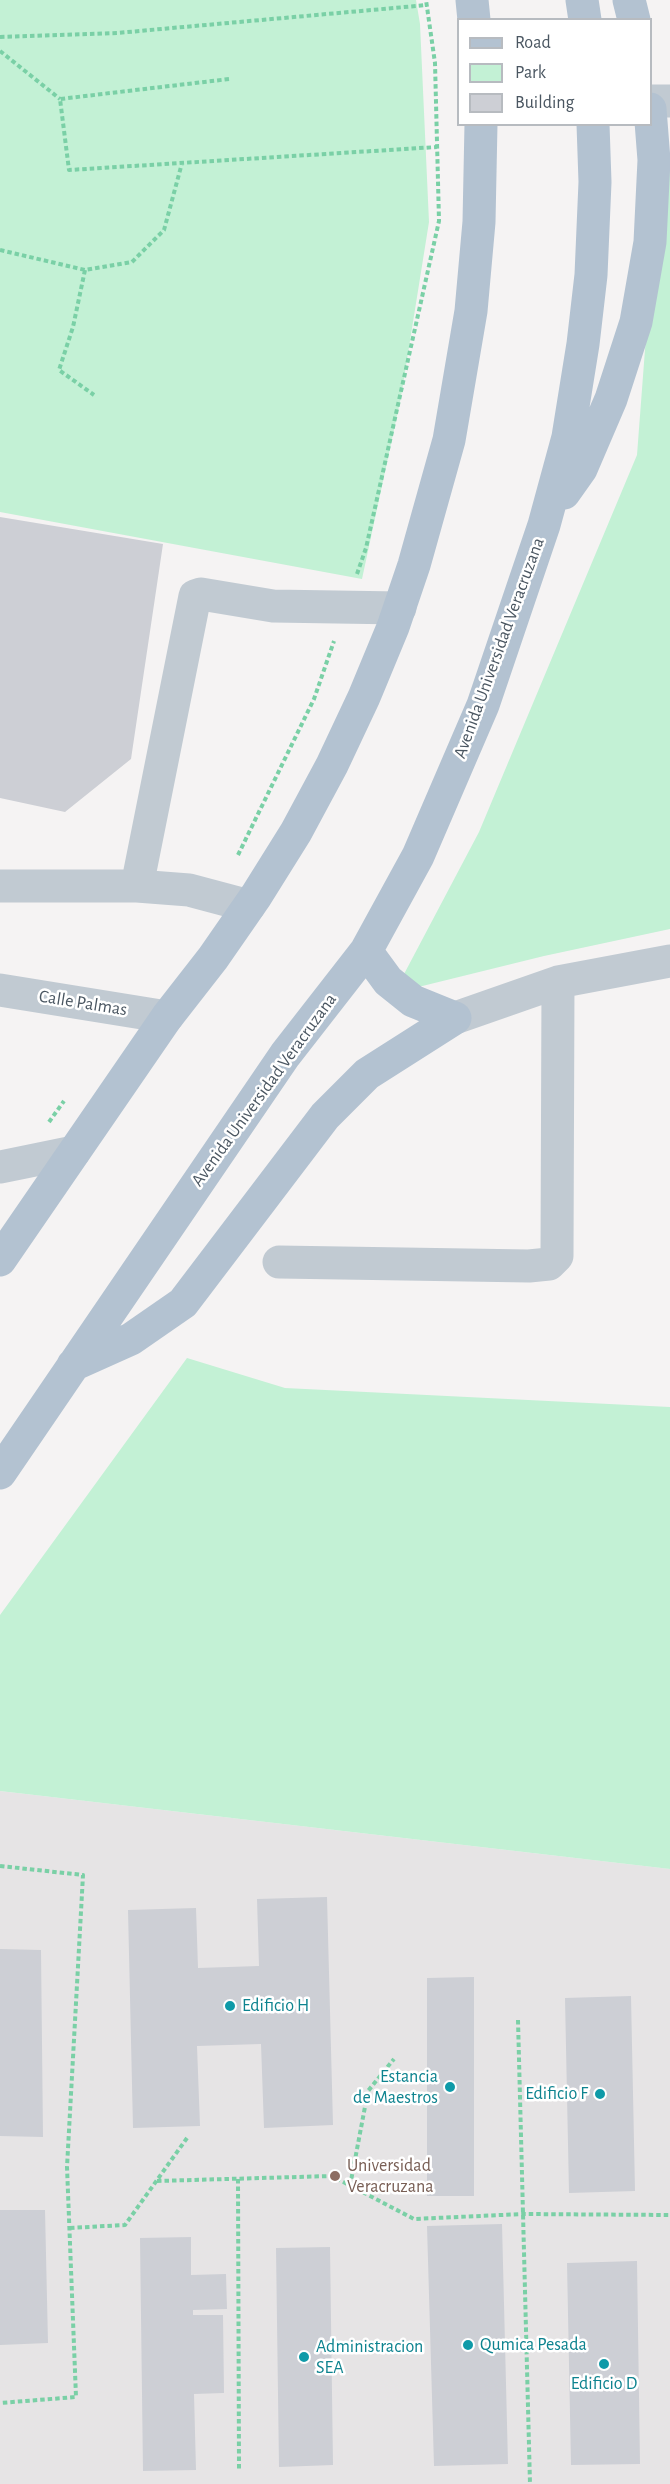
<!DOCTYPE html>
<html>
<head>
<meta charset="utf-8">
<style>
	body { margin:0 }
	#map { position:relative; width:670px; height:2484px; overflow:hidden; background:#f5f3f3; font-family:"Alegreya Sans",sans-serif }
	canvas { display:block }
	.legend { position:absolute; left:457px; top:18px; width:195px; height:108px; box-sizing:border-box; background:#fff; border:2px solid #b7bbc0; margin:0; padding:8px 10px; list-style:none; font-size:18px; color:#4a5661 }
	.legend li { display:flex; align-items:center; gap:12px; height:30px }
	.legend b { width:30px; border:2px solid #b7bbc0 }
</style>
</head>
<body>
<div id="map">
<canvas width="670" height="2484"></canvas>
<ul class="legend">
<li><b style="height:8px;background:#b3c2d1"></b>Road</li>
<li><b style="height:16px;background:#c3f1d5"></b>Park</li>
<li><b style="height:16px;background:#cdcfd5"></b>Building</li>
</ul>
</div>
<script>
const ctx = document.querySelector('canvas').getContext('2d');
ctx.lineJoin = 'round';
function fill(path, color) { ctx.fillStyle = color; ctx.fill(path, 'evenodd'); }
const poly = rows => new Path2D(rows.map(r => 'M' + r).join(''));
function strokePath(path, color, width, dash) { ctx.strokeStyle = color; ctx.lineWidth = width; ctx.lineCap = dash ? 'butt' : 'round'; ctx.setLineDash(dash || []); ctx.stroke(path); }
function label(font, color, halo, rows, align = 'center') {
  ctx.font = font + ' "Alegreya Sans",sans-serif'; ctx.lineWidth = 5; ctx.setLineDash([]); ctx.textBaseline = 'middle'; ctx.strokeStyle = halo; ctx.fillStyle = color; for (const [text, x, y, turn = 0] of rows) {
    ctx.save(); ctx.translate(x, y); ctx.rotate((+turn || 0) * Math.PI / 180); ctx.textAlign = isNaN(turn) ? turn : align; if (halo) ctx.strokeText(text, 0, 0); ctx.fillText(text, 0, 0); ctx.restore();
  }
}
fill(poly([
	[0,1791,670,1869,670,2484,0,2484]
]), '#e6e4e5');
fill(poly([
	[0,0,416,0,420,24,429,222,401,397,362,579,0,512],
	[659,165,670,165,670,929,544,956,394,993,479,832,637,455],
	[187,1358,285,1388,670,1407,670,1869,0,1791,0,1615]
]), '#c3f1d5');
fill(poly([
	[0,517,163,544,131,759,65,812,0,798],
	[327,1897,333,2125,264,2128,261,2044,197,2046,200,2126,133,2128,128,1910,196,1908,198,1968,259,1966,257,1899],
	[0,1949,41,1950,43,2137,0,2136],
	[474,1977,474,2196,427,2196,427,1978],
	[631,1996,635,2191,569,2193,565,1998],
	[0,2210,45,2210,48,2343,0,2345],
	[502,2224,508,2464,434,2466,427,2226],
	[191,2237,191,2275,226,2274,227,2309,193,2310,193,2315,223,2315,224,2393,194,2394,196,2470,143,2471,140,2238],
	[330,2247,333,2465,279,2467,276,2248],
	[637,2261,640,2464,571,2465,567,2263]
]), '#cdcfd5');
strokePath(poly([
	[0,37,117,33,427,5],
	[0,51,60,99],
	[229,79,60,99,69,170,437,147],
	[0,250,85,270,132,262,164,230,182,163],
	[85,270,73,327,59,370,94,395],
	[357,574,366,548,439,221,435,63,426,0],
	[238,855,314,699,334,641],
	[49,1122,64,1101],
	[0,1866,83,1875,67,2167,76,2397,0,2403],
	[518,2020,530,2484],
	[238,2179,239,2470],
	[157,2181,332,2176,414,2219,523,2214,670,2215],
	[350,2186,368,2091,394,2059],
	[70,2228,125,2225,187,2138]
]), '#7ad0a6', 4, [4.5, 3]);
strokePath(poly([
	[650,101,670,101],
	[1,886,137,886,189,890,249,906],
	[137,886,195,596,201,594,273,606,400,608],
	[0,990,167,1017],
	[455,1018,558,982,670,961],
	[0,1167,74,1152],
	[279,1262,529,1266,549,1264,557,1256,558,982]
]), '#c1cad2', 33);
strokePath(poly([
	[472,0,474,20],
	[582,0,585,20],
	[629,0,634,20],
	[564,493,581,469,611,399,636,322,650,242,654,160,650,109],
	[366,951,388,981,413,1001,455,1018],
	[0,1260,167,1017,213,958,256,896,296,832,332,765,364,697,393,627,414,565,449,440,471,311,479,222,481,124],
	[73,1365,131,1339,183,1303,325,1116,367,1074,455,1018],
	[0,1473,285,1055,366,951,418,856,483,705,544,525,568,437,583,344,591,275,595,182,593,124]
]), '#b3c2d1', 33);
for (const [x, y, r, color] of [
	[230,2006,6,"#0f9aa8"],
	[450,2087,6,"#0f9aa8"],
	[600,2094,6,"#0f9aa8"],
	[335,2176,6,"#8d6e63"],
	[468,2345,6,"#0f9aa8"],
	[304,2357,6,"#0f9aa8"],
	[604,2364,6,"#0f9aa8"]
]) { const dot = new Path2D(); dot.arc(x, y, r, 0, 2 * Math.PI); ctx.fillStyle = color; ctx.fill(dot); strokePath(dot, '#fff', 2); }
label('18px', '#4a5661', '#fff', [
	["Avenida Universidad Veracruzana",499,648,-70],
	["Calle Palmas",83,1003,9],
	["Avenida Universidad Veracruzana",264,1090,-54]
]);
label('18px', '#0d838f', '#fff', [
	["Edificio H",242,2006],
	["Estancia",438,2077,"right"],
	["de Maestros",438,2098,"right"],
	["Edificio F",588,2094,"right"],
	["Qumica Pesada",480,2345],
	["Administracion",316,2347],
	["SEA",316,2368],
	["Edificio D",604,2384,"center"]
], 'left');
label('18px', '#785e54', '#fff', [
	["Universidad",347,2166],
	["Veracruzana",347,2187]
], 'left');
</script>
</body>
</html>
